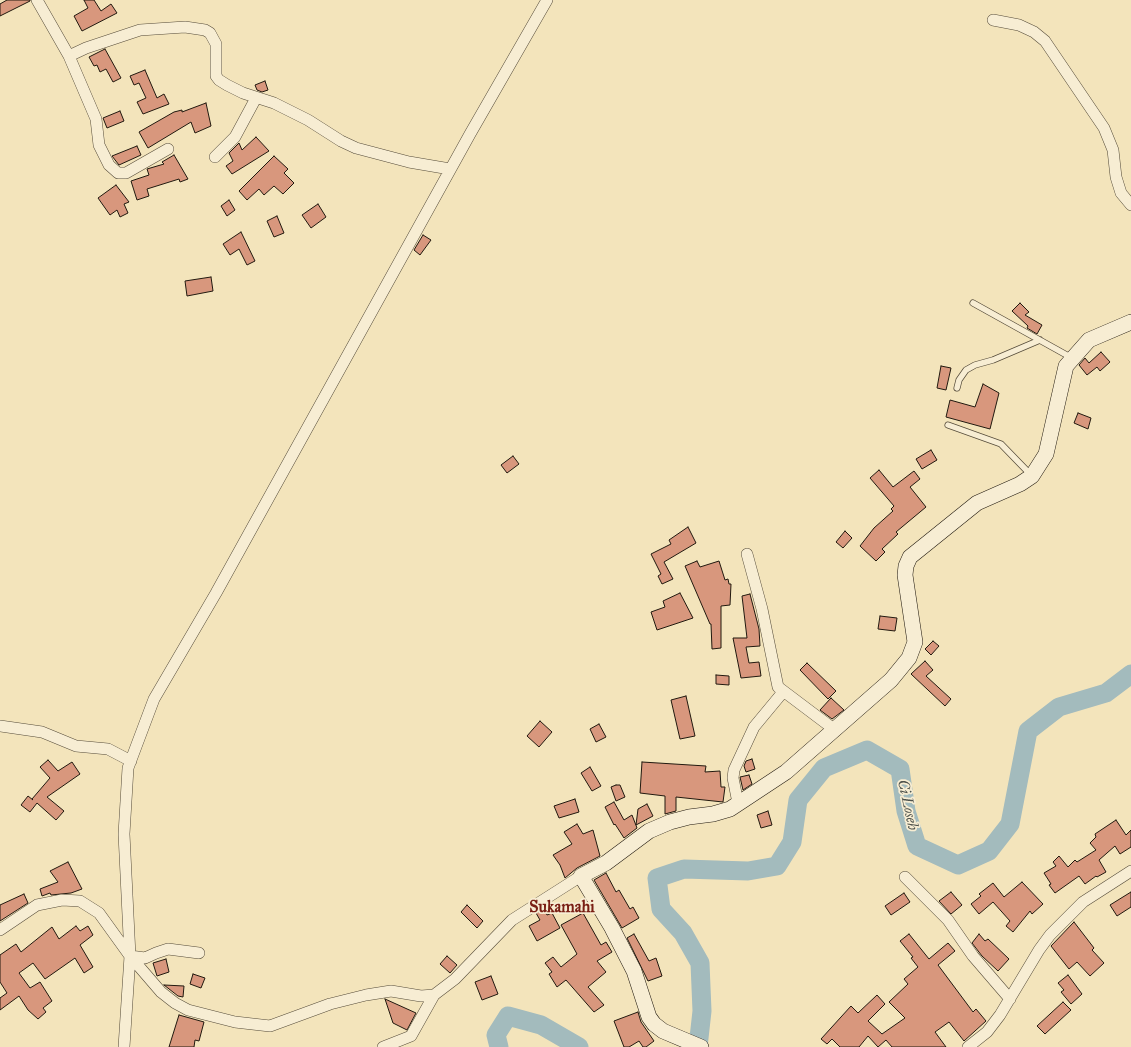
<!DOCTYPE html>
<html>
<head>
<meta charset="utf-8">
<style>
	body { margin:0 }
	canvas { display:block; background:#f3e4bb }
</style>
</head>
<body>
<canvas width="1131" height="1047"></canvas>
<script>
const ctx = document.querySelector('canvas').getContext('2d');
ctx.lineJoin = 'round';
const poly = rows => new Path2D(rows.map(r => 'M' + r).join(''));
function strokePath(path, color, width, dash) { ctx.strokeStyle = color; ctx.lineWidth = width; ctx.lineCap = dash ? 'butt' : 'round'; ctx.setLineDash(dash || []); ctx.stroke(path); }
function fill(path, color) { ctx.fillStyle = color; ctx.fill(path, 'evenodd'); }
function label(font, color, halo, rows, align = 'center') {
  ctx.font = font + ' "IM FELL Great Primer",serif'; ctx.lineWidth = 3.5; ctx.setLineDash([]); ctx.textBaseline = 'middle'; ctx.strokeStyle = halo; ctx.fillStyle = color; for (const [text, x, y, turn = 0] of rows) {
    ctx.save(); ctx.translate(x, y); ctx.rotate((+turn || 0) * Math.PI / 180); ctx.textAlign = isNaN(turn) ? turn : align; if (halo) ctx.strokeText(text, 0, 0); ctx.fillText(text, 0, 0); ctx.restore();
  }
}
strokePath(poly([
	[499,1047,496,1035,508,1016,541,1025,579,1047],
	[698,1047,702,1011,700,963,683,933,661,909,657,878,684,869,748,871,777,866,792,842,798,800,824,768,867,750,900,769,906,811,917,846,958,865,989,851,1010,824,1028,731,1059,707,1106,693,1131,674]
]), '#a3bbbd', 19);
const building = poly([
	[7,0,30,0,30,1,0,16,0,4,7,0],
	[84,0,94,0,101,11,111,4,117,13,82,31,74,16,88,8,84,0],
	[105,49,121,78,113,82,106,69,100,72,97,65,94,66,89,57,105,49],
	[145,70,157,98,164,94,169,104,143,114,137,102,146,98,139,83,134,85,130,76,145,70],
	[265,81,268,90,262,92,257,90,255,85,265,81],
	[206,103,211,126,195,133,191,122,148,148,139,132,174,112,182,110,182,112,206,103],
	[120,111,124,121,107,128,103,118,120,111],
	[256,137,269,151,232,174,226,166,233,161,229,153,239,143,242,150,256,137],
	[137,146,141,155,119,165,112,156,137,146],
	[174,155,188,179,180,182,179,179,147,189,149,196,137,200,131,181,149,175,147,169,164,164,162,162,174,155],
	[274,156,288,169,284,173,294,183,283,194,274,186,264,195,259,189,247,200,239,191,274,156],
	[116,185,129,202,124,204,128,213,120,217,117,210,110,215,98,198,116,185],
	[229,200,235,210,227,216,221,206,229,200],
	[318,204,326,217,311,228,302,215,318,204],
	[277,216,284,233,274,237,267,221,277,216],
	[241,232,255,261,247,265,239,249,230,255,223,244,241,232],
	[423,235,431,240,420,255,414,250,423,235],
	[211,277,213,291,187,296,185,281,211,277],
	[1020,303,1029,312,1025,315,1042,325,1037,334,1027,328,1028,326,1012,311,1020,303],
	[1101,352,1110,362,1100,371,1097,367,1087,375,1079,365,1085,358,1089,363,1101,352],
	[941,366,951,368,946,390,937,388,941,366],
	[983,384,999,393,990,429,946,417,950,400,975,407,983,384],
	[1078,413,1091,418,1088,429,1074,423,1078,413],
	[931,450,937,460,922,469,916,459,931,450],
	[513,456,519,464,507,473,501,465,513,456],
	[879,470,893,487,914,471,920,479,910,487,926,507,896,532,898,534,882,549,885,552,876,561,860,546,874,528,893,511,891,509,894,506,870,478,879,470],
	[688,527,696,543,664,562,673,579,662,584,658,576,661,574,651,554,671,544,669,540,688,527],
	[845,531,852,538,843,548,836,542,845,531],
	[697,561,700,567,719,561,725,580,728,579,729,584,731,584,730,605,721,606,721,648,712,649,711,624,710,624,685,566,697,561],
	[680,593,693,618,657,630,651,612,665,607,663,601,680,593],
	[750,594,759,629,760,646,746,647,749,663,759,662,761,676,741,678,733,638,747,638,742,596,750,594],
	[880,616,897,618,895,631,878,629,880,616],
	[933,641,939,646,931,655,925,649,933,641],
	[925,661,933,670,926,676,951,699,945,706,911,674,925,661],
	[807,663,836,691,828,699,800,670,807,663],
	[716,675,729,676,729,685,716,684,716,675],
	[686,696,695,736,680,739,671,700,686,696],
	[831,698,844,710,832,719,820,710,831,698],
	[540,721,552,732,539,747,527,736,540,721],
	[599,724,606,737,596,742,590,729,599,724],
	[752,759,755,769,746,772,744,766,746,761,752,759],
	[48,760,58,771,72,762,80,774,47,797,64,811,56,820,37,803,30,812,21,805,28,796,33,800,32,799,50,778,40,767,48,760],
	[642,762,706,766,705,772,720,771,721,787,725,787,723,802,676,797,676,811,665,814,665,796,640,793,642,762],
	[590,767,601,786,592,791,581,773,590,767],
	[749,775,752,784,743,790,740,777,749,775],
	[616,785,620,785,625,797,616,801,611,787,616,785],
	[575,799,579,812,559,818,554,806,575,799],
	[614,802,624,820,632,815,637,828,624,838,615,824,614,825,605,807,614,802],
	[647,804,653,816,636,825,638,809,647,804],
	[768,811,772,825,761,828,757,815,768,811],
	[1116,820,1126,835,1131,830,1131,847,1120,854,1115,846,1099,860,1106,872,1097,877,1096,876,1085,884,1079,876,1055,893,1049,885,1051,884,1044,873,1056,866,1053,862,1059,856,1068,867,1075,860,1077,862,1096,850,1090,843,1096,837,1095,834,1116,820],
	[577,824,583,834,593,830,600,856,577,868,565,878,560,865,553,855,572,844,564,832,577,824],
	[68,862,82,889,71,893,51,895,50,893,42,896,40,889,58,882,50,871,68,862],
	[606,873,616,892,619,890,630,909,633,907,639,918,622,928,594,880,606,873],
	[1022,882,1043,904,1032,914,1030,911,1013,932,1006,926,1010,921,993,902,979,914,971,904,981,896,979,894,993,883,1004,897,1022,882],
	[951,892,962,905,951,914,939,901,951,892],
	[1131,892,1131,907,1117,916,1110,905,1131,892],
	[904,893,910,902,891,915,885,906,904,893],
	[24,894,28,903,0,921,0,905,24,894],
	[467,905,483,921,477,928,461,912,467,905],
	[544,909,547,915,552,913,560,928,537,941,529,926,540,920,536,913,544,909],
	[583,913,601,945,606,942,612,952,597,961,606,972,588,987,604,1005,594,1012,566,980,557,987,549,974,552,972,545,963,553,957,561,967,577,954,561,925,583,913],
	[1074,922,1094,948,1092,950,1104,963,1090,976,1077,962,1069,969,1051,946,1074,922],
	[76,926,80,931,88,926,93,935,80,945,93,967,84,973,75,958,45,979,33,963,19,973,30,988,40,982,52,1001,43,1008,46,1012,38,1019,28,1010,19,996,0,1010,0,998,7,993,0,982,0,955,16,944,21,952,52,927,59,939,76,926],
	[634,934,649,961,656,958,662,976,648,981,627,938,634,934],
	[909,934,929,959,948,943,955,951,938,965,973,1012,976,1009,986,1021,964,1041,949,1022,935,1032,946,1047,892,1047,886,1040,878,1047,868,1036,859,1047,840,1047,832,1039,827,1044,821,1039,851,1006,858,1013,877,995,885,1004,868,1021,882,1034,905,1018,889,1002,908,984,904,979,918,967,911,958,913,957,900,941,909,934],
	[979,934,985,941,988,939,1009,959,998,971,982,956,972,943,979,934],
	[447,956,457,965,450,973,440,964,447,956],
	[166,959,169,972,157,976,153,963,166,959],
	[193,974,205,978,201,988,190,984,193,974],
	[1068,975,1082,994,1071,1004,1061,992,1064,990,1058,983,1068,975],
	[491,976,498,994,482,1000,475,982,491,976],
	[164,985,184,986,183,997,178,996,164,985],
	[385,999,416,1013,407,1030,393,1023,385,999],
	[1063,1002,1071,1010,1045,1034,1037,1026,1063,1002],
	[638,1012,641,1022,654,1041,646,1047,643,1047,639,1041,629,1047,624,1047,614,1021,638,1012],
	[179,1015,204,1022,199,1041,195,1040,194,1047,169,1047,179,1015]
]);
fill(building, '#d8977d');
strokePath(building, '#21190f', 1);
const lane = poly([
	[973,303,1072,358],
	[957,388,959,380,966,370,975,365,993,360,1040,340],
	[948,425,1001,444,1032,476]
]);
const street = poly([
	[37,0,69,56,86,48,140,30,185,27,205,30,210,33,216,44,216,76,219,80,227,85,243,93,274,103,308,120,341,141,356,148,409,162,450,169],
	[993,20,1019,25,1034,32,1045,41,1104,128,1113,150,1116,177,1121,193,1131,205],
	[69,56,96,119,99,145,109,165,118,173,126,173,168,149],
	[215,157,235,137,256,98],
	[747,554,762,609,778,687,835,730],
	[0,726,42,732,76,746,108,749,131,761],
	[738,803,733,778,734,770,754,727,783,692],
	[905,877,948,920,973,956,1010,999],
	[0,930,37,905,62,900,80,901,99,913,130,956,161,992,175,1003,188,1010,235,1022,270,1026,330,1004,366,995,391,991,421,996,434,995,455,979,512,920,581,876],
	[130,956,145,958,156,953,168,949,199,953],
	[124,1047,130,956,124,834,128,768,154,699,216,593,470,134,547,0],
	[383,1047,411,1036,434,995],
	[968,1047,987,1032,1000,1015,1039,950,1050,935,1083,902,1131,871]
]);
const secondary = poly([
	[701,1047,663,1031,654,1024,649,1017,634,971,612,928,581,876,606,863,649,831,670,822,689,817,713,814,730,809,786,772,891,680,909,658,915,642,905,575,906,566,910,557,977,503,1020,484,1032,476,1046,454,1066,366,1089,340,1131,322]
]);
strokePath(lane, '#564c3a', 7);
strokePath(street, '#564c3a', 12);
strokePath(secondary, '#21190f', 16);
strokePath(lane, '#f7edd3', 5.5);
strokePath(street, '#f7edd3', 11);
strokePath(secondary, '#f7edd3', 15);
label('italic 15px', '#4e524c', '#f7edd3', [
	["Ci Loseh",907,805,78]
]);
label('bold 16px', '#7a1f14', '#f7edd3', [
	["Sukamahi",562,908]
]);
</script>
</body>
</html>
